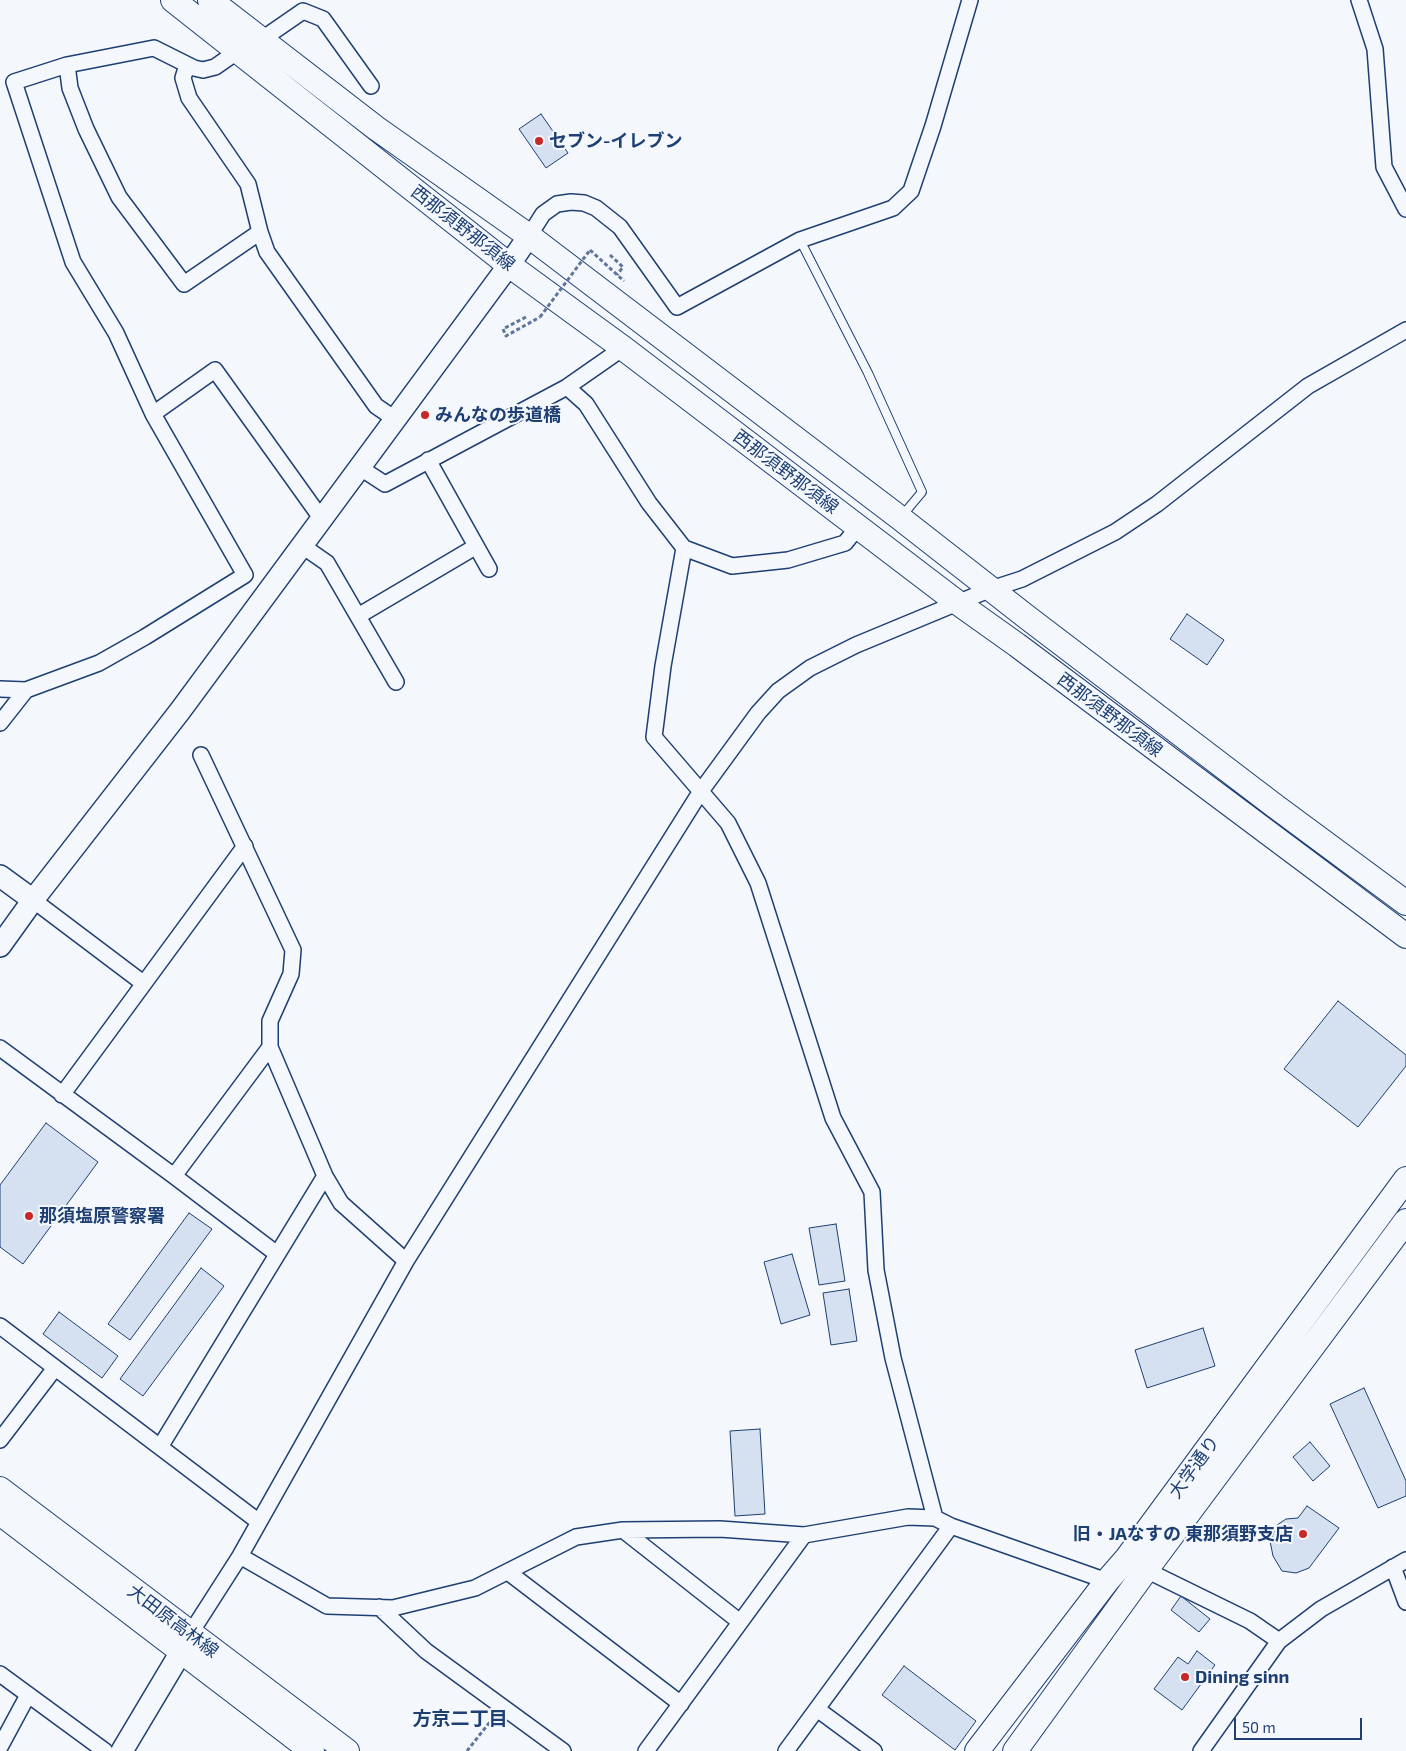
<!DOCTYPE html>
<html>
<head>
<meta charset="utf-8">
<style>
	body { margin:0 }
	#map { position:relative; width:1406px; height:1751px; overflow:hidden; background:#f4f7fb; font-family:"Exo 2",sans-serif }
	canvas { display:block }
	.scale { position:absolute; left:1234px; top:1718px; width:128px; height:22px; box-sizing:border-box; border:2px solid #1d3f73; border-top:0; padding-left:6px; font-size:15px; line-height:18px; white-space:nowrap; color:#1d3f73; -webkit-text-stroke:4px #f4f7fb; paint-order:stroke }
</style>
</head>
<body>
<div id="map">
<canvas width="1406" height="1751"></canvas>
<div class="scale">50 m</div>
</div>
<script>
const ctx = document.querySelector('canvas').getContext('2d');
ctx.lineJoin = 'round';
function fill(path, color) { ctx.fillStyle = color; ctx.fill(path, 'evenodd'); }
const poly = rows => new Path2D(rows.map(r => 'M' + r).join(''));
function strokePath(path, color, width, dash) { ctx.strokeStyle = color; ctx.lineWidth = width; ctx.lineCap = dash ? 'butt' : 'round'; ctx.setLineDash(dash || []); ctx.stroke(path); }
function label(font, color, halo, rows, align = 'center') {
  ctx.font = font + ' "Exo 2","Noto Sans JP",sans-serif'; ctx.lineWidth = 4; ctx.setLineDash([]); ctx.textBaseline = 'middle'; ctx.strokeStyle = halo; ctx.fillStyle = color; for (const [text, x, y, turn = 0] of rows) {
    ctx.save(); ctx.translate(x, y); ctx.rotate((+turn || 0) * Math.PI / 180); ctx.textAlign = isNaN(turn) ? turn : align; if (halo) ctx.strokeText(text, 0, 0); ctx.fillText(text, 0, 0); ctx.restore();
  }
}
const building = poly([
	[541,114,568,153,546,168,519,129,541,114],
	[1187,614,1224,640,1207,665,1170,639,1187,614],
	[1338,1001,1406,1055,1406,1066,1358,1127,1284,1069,1338,1001],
	[46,1123,98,1162,23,1264,0,1247,0,1185,46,1123],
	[189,1213,212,1229,130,1340,108,1324,189,1213],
	[836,1224,845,1281,819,1285,809,1228,836,1224],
	[792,1254,810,1315,781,1324,764,1262,792,1254],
	[201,1268,224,1286,143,1396,120,1379,201,1268],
	[849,1289,857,1341,831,1345,823,1293,849,1289],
	[59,1312,118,1356,102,1378,43,1334,59,1312],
	[1203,1328,1215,1366,1147,1388,1135,1350,1203,1328],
	[1364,1388,1406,1481,1406,1496,1378,1508,1330,1404,1364,1388],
	[760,1429,765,1514,735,1516,730,1431,760,1429],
	[1310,1442,1330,1466,1313,1481,1293,1457,1310,1442],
	[1307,1506,1339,1528,1309,1568,1296,1573,1282,1571,1273,1556,1270,1541,1277,1525,1286,1519,1298,1518,1307,1506],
	[1181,1596,1210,1619,1199,1632,1171,1610,1181,1596],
	[1197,1651,1215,1665,1182,1710,1154,1689,1178,1657,1188,1664,1197,1651],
	[904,1666,976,1721,955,1750,882,1695,904,1666]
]);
fill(building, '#d5e0f0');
strokePath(building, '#1d3f73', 1);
const lane = poly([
	[800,240,868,373,922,492,901,517]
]);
const street = poly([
	[1359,0,1375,49,1384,167,1406,209],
	[67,65,70,88,86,129,119,197,184,284,260,232,248,184,189,98,183,78,187,65],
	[260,232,267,252,376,406,395,419],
	[529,236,543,214,557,204,571,202,584,203,596,208,620,227,677,307,800,240,893,208,911,191,933,126,970,0],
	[567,387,586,404,649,503,684,548,663,666,654,737,728,823,758,883,833,1118,872,1192,876,1270,893,1358,935,1518],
	[153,414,215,370,321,518],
	[428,460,489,569],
	[359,467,385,484,567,387,623,348],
	[301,545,327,563,396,682],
	[684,548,732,566,788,560,845,543,858,527],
	[358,616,475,547],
	[0,689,26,690,99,663,145,637,245,575,153,414,116,333,73,262,14,82,67,65,154,48,194,68,203,70,215,67,238,51,261,40,303,11,323,19,371,86],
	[0,723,26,690],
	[201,755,293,950,291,974,270,1021,270,1047,325,1176,341,1203,406,1261],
	[33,900,143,983],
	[0,1048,174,1176,277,1254],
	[62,1095,245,846],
	[174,1176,270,1047],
	[0,1326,259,1522],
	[0,1440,55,1368],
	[160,1447,325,1176],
	[623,1530,740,1622],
	[240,1556,327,1606,393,1608,475,1588,576,1537,623,1530,720,1529,804,1535,908,1517,935,1518,951,1526,1107,1581],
	[1393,1567,1406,1602],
	[1146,1570,1250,1621,1279,1641],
	[508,1572,681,1704],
	[379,1607,426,1651,563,1751],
	[190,1634,240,1556,406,1261,701,791,758,713,778,691,810,668,856,645,991,589,1022,579,1115,532,1157,504,1308,386,1406,330],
	[0,1674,105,1751],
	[817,1709,874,1751],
	[0,1747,28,1695],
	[646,1751,804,1535],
	[786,1751,951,1526],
	[1201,1751,1279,1641,1321,1609,1406,1560]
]);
const secondary = poly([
	[0,876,33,900],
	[0,946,33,900,180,711,509,265,529,236],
	[122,1751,181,1652,188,1637]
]);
const primary = poly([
	[173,0,509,265,623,348,958,603,1017,645,1406,936],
	[210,0,376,128,529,236,900,518,1028,618,1275,806,1406,903],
	[0,1489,347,1751],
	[0,1513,312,1751],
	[977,1751,1107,1581,1127,1558,1406,1179],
	[1015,1751,1146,1570,1406,1221]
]);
strokePath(lane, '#1d3f73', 10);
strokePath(street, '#1d3f73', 18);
strokePath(secondary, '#1d3f73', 24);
strokePath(primary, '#1d3f73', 26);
strokePath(poly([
	[590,250,624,281],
	[610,255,623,267,617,275],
	[526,317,503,329,506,336,540,317],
	[467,1751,493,1718]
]), '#5e769c', 3, [4, 2.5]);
strokePath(lane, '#f4f7fb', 8);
strokePath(street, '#f4f7fb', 15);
strokePath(secondary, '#f4f7fb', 21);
strokePath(primary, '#f4f7fb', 24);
strokePath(poly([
	[540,317,590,250]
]), '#5e769c', 3, [4, 2.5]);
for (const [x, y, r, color] of [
	[539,141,5,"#c62828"],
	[425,415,5,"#c62828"],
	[29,1216,5,"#c62828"],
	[1303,1534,5,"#c62828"],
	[1185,1677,5,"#c62828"]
]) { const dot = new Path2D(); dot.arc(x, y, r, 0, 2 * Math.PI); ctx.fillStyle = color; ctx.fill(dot); strokePath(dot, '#f4f7fb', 2); }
label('bold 18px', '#1d3f73', '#f4f7fb', [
	["セブン-イレブン",549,141],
	["みんなの歩道橋",435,415],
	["那須塩原警察署",39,1216],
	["旧・JAなすの 東那須野支店",1293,1534,"right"],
	["Dining sinn",1195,1677]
], 'left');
label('18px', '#1d3f73', '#f4f7fb', [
	["西那須野那須線",463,228,38],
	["西那須野那須線",786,472,37],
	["西那須野那須線",1110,715,37],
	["大学通り",1194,1467,-54],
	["大田原高林線",173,1621,37]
]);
label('bold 19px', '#1d3f73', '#f4f7fb', [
	["方京二丁目",460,1719]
]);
</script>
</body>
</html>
